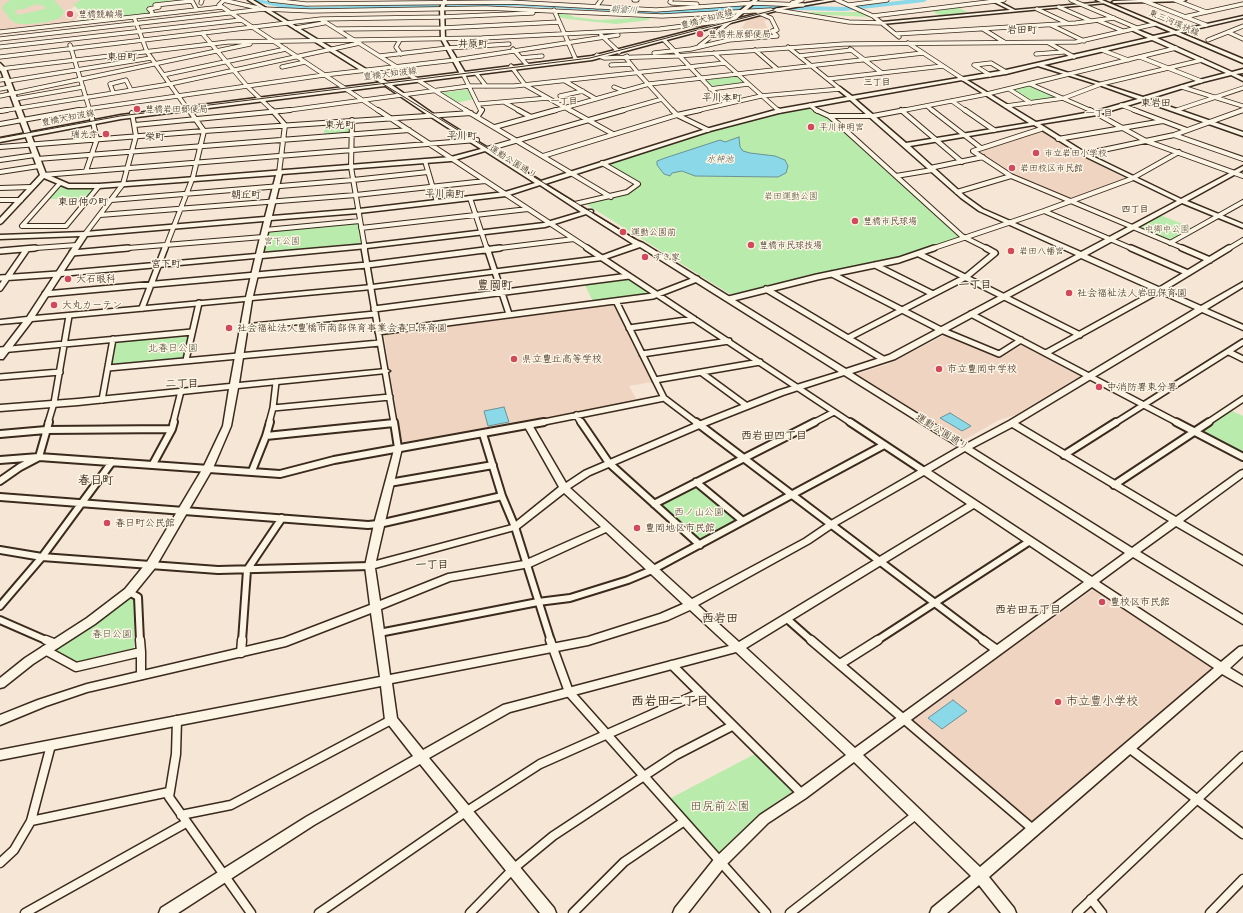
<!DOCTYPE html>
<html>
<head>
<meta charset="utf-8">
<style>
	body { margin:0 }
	canvas { display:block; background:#f6e6d5 }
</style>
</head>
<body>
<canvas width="1243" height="913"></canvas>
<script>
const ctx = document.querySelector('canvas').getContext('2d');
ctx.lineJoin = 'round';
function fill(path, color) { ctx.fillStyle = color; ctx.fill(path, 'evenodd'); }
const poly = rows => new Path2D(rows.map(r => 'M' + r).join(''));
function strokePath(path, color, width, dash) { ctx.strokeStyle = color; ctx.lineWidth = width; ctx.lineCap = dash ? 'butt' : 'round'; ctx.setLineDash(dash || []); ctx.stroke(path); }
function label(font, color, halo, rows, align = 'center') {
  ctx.font = font + ' Delius,"Klee One",sans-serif'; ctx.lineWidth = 3; ctx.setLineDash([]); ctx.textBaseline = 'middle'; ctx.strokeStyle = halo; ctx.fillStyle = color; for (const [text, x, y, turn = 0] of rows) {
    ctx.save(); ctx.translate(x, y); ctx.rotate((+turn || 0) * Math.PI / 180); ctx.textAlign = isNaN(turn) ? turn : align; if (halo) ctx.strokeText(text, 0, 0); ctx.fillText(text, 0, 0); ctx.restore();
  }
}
fill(poly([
	[0,0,81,0,75,3,75,7,71,8,80,16,72,22,0,31],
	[760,15,767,18,767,20,764,21,769,31,775,35,734,39,747,20],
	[1042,131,1081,155,1126,179,1073,200,1011,175,976,151],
	[614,305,652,382,629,386,638,402,401,447,384,335],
	[945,335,1000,358,1024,344,1082,375,1015,415,999,420,962,441,853,375,888,364],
	[1095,588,1213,667,1032,823,913,723,915,717]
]), '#efd5c1');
fill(poly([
	[11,0,54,0,63,10,64,13,60,18,48,22,30,24,20,24,13,22,9,18,2,8,4,4],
	[39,3,36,6,42,5,45,7,45,9,18,15,14,10,24,9],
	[81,0,192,0,175,3,173,0,161,2,162,7,147,10,151,12,149,14,78,22,85,16,74,5,75,3],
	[956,6,970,14,942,17,929,9],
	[557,12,562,12,575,17,599,20,652,17,648,20,642,21,616,24,568,19,559,17],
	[811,12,861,12,872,17,804,14],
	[738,75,748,84,710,89,703,77],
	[1030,85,1061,98,1032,102,1012,89],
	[469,89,474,99,456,103,441,93],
	[810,105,826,115,962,236,899,260,733,296,586,204,627,192,637,185,602,163,708,130],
	[348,121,349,133,324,135,324,122],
	[61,187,95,187,95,188,86,199,48,199,58,188],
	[1160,215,1193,228,1170,241,1136,227],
	[357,222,358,223,362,244,359,245,263,253,268,231],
	[628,277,652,294,593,302,584,283],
	[189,334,183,358,182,360,114,365,111,364,116,341],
	[1230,410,1243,416,1243,455,1199,432],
	[697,486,738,520,701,539,660,504],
	[130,598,135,600,134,651,76,663,51,651],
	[755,754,791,789,791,793,758,815,718,853,716,852,669,799]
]), '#b8ebac');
const water = poly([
	[739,137,740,147,743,151,750,153,775,156,785,160,788,166,786,173,778,177,695,176,682,171,672,173,670,176,664,174,657,165,657,161,665,158,720,140,725,142,739,137],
	[504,407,509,422,488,426,484,411,504,407],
	[950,413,971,426,962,431,940,418,950,413],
	[953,700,967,711,942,729,928,718,953,700]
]);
fill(water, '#8bd9e8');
strokePath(water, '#6b9397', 1);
fill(poly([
	[249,0,262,0,282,4,314,7,514,2,664,10,756,5,844,7,907,0,927,0,924,2,844,11,756,9,664,14,514,6,314,11,282,8,249,0]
]), '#8bd9e8');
const streetFar4 = poly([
	[223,0,258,8],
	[224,0,219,5,379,111],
	[270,0,306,4,509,2,656,10,754,3,803,5],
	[634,0,637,0],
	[671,0,670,2,672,3,697,4],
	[837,0,873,16,899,37],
	[1071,0,1137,28],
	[1142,0,1206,25],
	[1175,0,1206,12],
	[201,3,202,0],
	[792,3,802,0],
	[155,5,192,1,197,10],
	[849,5,887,0],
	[596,7,601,0],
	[1059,7,1091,21],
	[1037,9,1067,23],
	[777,10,849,22,882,23],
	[552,11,554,10,576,60],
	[151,15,152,12,149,9,159,7],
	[873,16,1004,0],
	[134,17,147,52,189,111],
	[1184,17,1243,4],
	[322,20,467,111],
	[1099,21,1123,31],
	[1051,25,1084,41],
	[296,28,324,23],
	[338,29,443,28,559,22],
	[983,29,1004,42],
	[0,32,222,7],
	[1228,32,1243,39],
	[202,33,247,86,273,111],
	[896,34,1076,23,1114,18],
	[601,35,619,52],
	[0,39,264,9,311,11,486,8,662,16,771,10],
	[400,40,396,47,401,54],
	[664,40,726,104],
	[1208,40,1243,26],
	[908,43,963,79],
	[1049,43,1074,57],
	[70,45,90,111],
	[699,46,732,20],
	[0,47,241,20],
	[788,47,840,89],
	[513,49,528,66],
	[850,49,882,73],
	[755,50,777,69],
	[1102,50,1128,60],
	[654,53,691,49,729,40,777,36,772,31,777,30,771,18,759,13],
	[714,53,779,111],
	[1036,54,1063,52],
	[597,55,604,58,676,56,844,44,1076,42,1155,24],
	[380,56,448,48,509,44],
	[627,56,625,57,638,73,673,111],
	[799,56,852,50],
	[0,57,321,19,442,17,533,13],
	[1140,57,1201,81],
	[521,58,542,56],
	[611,65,630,64],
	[511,66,525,85,571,111],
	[282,67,305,62],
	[0,69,228,42,482,38,660,29,732,20],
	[476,73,486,86],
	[463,74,481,111],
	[163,75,286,49],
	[990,75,974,65,991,63,1006,72],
	[828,79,943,66],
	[0,80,7,79],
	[8,81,151,58],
	[565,81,596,99],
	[1030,84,1092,111],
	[614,87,624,91],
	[1182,87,1243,106],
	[0,89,10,87],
	[710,89,748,84],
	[1009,89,1031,103],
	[113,92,110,84,126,80,131,90],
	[0,96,250,44],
	[560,96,583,91],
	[15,99,83,87],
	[952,101,966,111],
	[504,102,520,111],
	[479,104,548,98],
	[810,105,817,111],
	[1121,105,1137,111],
	[927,106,933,111],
	[1006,106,1064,98,1101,84,1202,60],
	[1177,110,1243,88],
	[1,111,170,84,360,43],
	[73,111,324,75,455,60,618,35],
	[282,111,469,86,514,86,725,63],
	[553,111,649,84,923,53],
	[620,111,662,99],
	[695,111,761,96,840,89],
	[900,111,987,94,1176,48],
	[1241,111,1243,110]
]);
const streetFar3 = poly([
	[272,110,285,125,279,173],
	[378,110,589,249],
	[465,110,611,197],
	[518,110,531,117],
	[570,110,613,134],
	[672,110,677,115,708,130],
	[778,110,779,111],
	[816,110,829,116,842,127,962,236,988,249],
	[901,110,962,162],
	[932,110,981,148],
	[965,110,994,130],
	[1090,110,1146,141,1243,176],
	[1134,110,1187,130],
	[0,111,7,110],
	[478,116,482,110],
	[829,116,873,116,905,110],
	[352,120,351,167,365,249],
	[0,124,79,110],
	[135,125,290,110],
	[495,127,556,110],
	[1041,129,973,151,1011,176,1185,249],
	[1174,135,1243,159],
	[1058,139,1163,121],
	[0,147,204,131,471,113],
	[487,149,624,110],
	[1084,154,1174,135,1243,110],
	[543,156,677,115,700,110],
	[37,159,409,130],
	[0,160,35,155],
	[425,161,437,202],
	[930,168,983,157],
	[86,171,97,139,90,110],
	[0,172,39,166],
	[43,175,477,140],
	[896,176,932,170],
	[60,183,22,226,66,226,99,186],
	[0,188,31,187],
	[957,192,1011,176],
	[470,198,487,249],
	[0,200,21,200],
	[111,200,353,180,428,172],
	[575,204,627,192,638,184,602,163],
	[1044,211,1133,249],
	[100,215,356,195,485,181],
	[361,228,528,209],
	[265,230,360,221],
	[85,234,123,184,136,136,132,113],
	[1170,243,1243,202],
	[22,249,77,245],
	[116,249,263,237],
	[165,249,193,177,204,131,189,110],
	[492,249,574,239],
	[931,249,1044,211,1131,179,1179,152],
	[1228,249,1243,240]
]);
const streetFar2 = poly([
	[364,248,394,423],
	[487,248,509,314],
	[587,248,851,423],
	[1131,248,1188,273],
	[1182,248,1210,260],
	[0,251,35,248],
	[72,253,128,248],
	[919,254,1080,335],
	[875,265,933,294],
	[832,274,941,330,999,354,1021,340],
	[0,278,58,274],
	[0,288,27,249],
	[766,289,883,359],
	[45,294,367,265,500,248],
	[729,299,817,277,899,260,934,248],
	[616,301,664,398,697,423],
	[142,308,165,248],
	[374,309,629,276],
	[971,314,1178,423],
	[244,327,375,314],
	[629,328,694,319],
	[378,332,653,296,697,279],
	[848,338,966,277,995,253,986,248],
	[0,350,192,332],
	[1229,352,1243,359],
	[1046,353,1160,290,1229,248],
	[642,354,729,341],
	[186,360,199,303],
	[108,368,380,343],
	[702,373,747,406],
	[0,377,60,372],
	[655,380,760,362],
	[102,400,113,339],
	[273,408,390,397],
	[576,415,581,423],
	[48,423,54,403,69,316],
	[173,423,181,391],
	[269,423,273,408,276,382],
	[539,423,664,398],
	[813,423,834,412],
	[1115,423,1243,342],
	[1207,423,1243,399]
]);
const streetFar1 = poly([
	[394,422,398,448],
	[581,422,609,463,700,545],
	[696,422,985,641],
	[850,422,924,471],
	[1176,422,1243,457],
	[0,434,46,430,172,429],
	[483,434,502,496,515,527,551,641],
	[266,436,394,423],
	[1064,455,1116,422],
	[0,460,39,457,280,474,334,460,544,422],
	[153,464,172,429,174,422],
	[252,471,266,436,270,422],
	[0,481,20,467,39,457,49,422],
	[696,482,743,521],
	[389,483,493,465],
	[1114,485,1209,422],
	[0,497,368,525,379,524,502,496],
	[654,504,815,422],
	[0,550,42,557,218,570,370,566],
	[129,592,138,597,140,641],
	[0,606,42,557,112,462],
	[786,618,812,641],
	[0,620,48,641],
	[379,633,538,602,570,598,628,580,652,570,884,445],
	[242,641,247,570,282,518],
	[876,641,1030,541]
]);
const street = poly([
	[46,640,56,644],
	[550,640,569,692,766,913],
	[811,640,1034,830],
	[983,640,997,650],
	[45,650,76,667,141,652,140,640],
	[141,652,141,675],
	[241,653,242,640],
	[840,664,878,640],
	[672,665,802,794],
	[177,720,176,754,169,797,251,913],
	[1129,748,1243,834],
	[181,815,231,805,391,720],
	[31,821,169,792],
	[0,863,14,850,31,821,51,745],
	[1091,899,1102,913],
	[25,913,186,823],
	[319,913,467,811,540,764,700,693],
	[470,913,513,869,553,836,676,755,732,726],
	[573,913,624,862,683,822],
	[790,913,917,814],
	[1077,913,1243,756],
	[1210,913,1243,879]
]);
const secondary = poly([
	[248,0,253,0,389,83,432,113,541,181,706,129,779,109,847,97,837,89,840,87,852,96,1006,70,1148,38,1131,30,1131,28,1133,28,1153,36,1243,16,1243,18,1157,38,1232,72,1243,69,1243,73,1236,74,1243,77,1243,81,1231,75,1203,82,1148,99,1243,132,1243,136,1143,101,1097,115,1040,124,1086,153,1181,199,1243,166,1243,170,1187,201,1243,224,1243,228,1182,203,1087,255,1201,306,1243,282,1243,287,1207,309,1243,325,1243,330,1202,312,1018,423,1176,517,1240,471,1243,470,1243,477,1183,521,1243,556,1243,565,1176,526,1140,552,1243,615,1243,624,1133,557,1099,582,1221,662,1239,647,1243,646,1243,656,1230,668,1243,676,1243,686,1222,674,989,877,1014,908,1016,913,1001,913,979,885,947,913,930,913,932,908,971,876,854,762,806,798,768,823,725,866,688,913,673,913,675,908,715,858,760,815,798,790,846,755,736,652,510,712,429,758,554,908,556,913,540,913,420,764,314,825,178,913,159,913,161,908,306,817,413,756,385,720,381,686,0,760,0,750,380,677,371,613,286,646,87,692,46,706,0,725,0,715,38,700,87,684,284,638,370,605,365,566,374,524,395,446,398,445,402,448,376,561,512,525,559,487,524,425,525,423,531,423,566,483,584,471,696,423,777,391,839,372,640,247,602,260,372,289,252,300,239,383,386,369,390,371,386,373,238,388,231,426,213,468,155,568,133,595,95,624,33,664,4,687,0,688,0,678,25,658,87,618,125,589,147,562,203,468,223,426,229,389,78,405,0,411,0,405,78,399,230,384,245,301,32,321,3,359,0,359,0,352,23,322,0,324,0,320,27,317,80,236,0,239,0,235,85,232,265,217,276,175,99,188,68,188,44,178,2,223,0,224,0,218,40,175,0,68,0,63,6,69,46,174,69,184,99,184,170,179,451,157,481,149,428,115,381,83,248,0],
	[1152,40,1226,73,1199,80,1143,97,1044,65,1152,40],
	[1038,66,1099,85,1138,99,1096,111,1036,122,967,80,1006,74,1038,66],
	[962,80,1029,123,906,143,855,99,962,80],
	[850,100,961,198,979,211,1076,255,889,355,846,369,643,243,638,241,592,213,593,211,592,210,587,210,545,184,710,131,779,113,850,100],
	[1034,125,1082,155,1177,201,1081,252,983,209,965,196,910,146,1034,125],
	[485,151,535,183,505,192,359,209,272,216,282,174,451,161,485,151],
	[540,185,581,212,544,223,367,244,263,253,271,220,359,213,506,196,540,185],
	[586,214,633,244,601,256,372,285,253,296,262,258,367,248,545,227,586,214],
	[264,221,256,254,64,271,87,236,264,221],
	[255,258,246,297,35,316,61,276,255,258],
	[1081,258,1195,309,1009,421,966,444,852,373,895,359,1081,258],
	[844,375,959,447,829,522,804,539,692,599,570,488,590,475,702,427,783,395,844,375],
	[1012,427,1169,521,1132,548,972,448,1012,427],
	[965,451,1125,553,1092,577,931,471,965,451],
	[924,475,967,504,739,642,698,605,810,543,835,526,924,475],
	[564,493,601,527,524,561,448,574,380,601,375,568,518,529,564,493],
	[974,508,1084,582,855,748,746,648,974,508],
	[606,532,683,604,660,614,588,637,390,675,381,609,450,581,530,567,606,532],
	[1092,587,1214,668,980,867,863,755,1092,587],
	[690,610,729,646,503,705,423,750,397,718,392,683,588,645,668,620,690,610],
	[443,0,447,0,444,8,445,39,466,74,465,75,460,74,441,39,440,8,443,0],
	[753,0,758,0,734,21,730,21,730,19,753,0],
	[990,0,996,0,1015,10,1104,2,1106,3,882,24,880,23,882,22,1010,10,990,0],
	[1138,0,1186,0,1184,1,1114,3,1112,2,1114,1,1138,0]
]);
const primary = poly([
	[825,0,836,0,779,10,592,60,121,119,0,142,0,138,121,115,592,56,779,8,825,0],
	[1096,0,1102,0,1243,59,1243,63,1096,0]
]);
strokePath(streetFar4, '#3b2a1e', 5);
strokePath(streetFar3, '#3b2a1e', 6);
strokePath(streetFar2, '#3b2a1e', 8);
strokePath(streetFar1, '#3b2a1e', 10);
strokePath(street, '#3b2a1e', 11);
strokePath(secondary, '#3b2a1e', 3);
strokePath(primary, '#3b2a1e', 3);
strokePath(streetFar4, '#fcf5e5', 3.5);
strokePath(streetFar3, '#fcf5e5', 4);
strokePath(streetFar2, '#fcf5e5', 5);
strokePath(streetFar1, '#fcf5e5', 6);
strokePath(street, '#fcf5e5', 8);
fill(secondary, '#fcf5e5');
fill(primary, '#fcf5e5');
strokePath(poly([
	[383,84,635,239],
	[0,138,120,116,590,58,774,10]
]), '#3b2a1e', 1);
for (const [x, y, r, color] of [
	[70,14,4,"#d1495b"],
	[700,34,4,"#d1495b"],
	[137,109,4,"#d1495b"],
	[811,127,4,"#d1495b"],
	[106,134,4,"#d1495b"],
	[1036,153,4,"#d1495b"],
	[1012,168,4,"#d1495b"],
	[855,221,4,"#d1495b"],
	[623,232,4,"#d1495b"],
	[751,245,4,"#d1495b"],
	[1011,251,4,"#d1495b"],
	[645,257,4,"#d1495b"],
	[68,279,4,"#d1495b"],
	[1069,293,4,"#d1495b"],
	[54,305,4,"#d1495b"],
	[229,328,4,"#d1495b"],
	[514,359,4,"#d1495b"],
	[939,369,4,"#d1495b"],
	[1099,387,4,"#d1495b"],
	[107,523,4,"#d1495b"],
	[637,528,4,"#d1495b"],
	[1102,602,4,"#d1495b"],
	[1058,702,4,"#d1495b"]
]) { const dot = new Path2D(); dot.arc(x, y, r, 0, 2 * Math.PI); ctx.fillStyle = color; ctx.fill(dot); strokePath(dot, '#fcf5e5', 1.5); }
label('italic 9px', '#4f5650', '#fcf5e5', [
	["朝倉川",624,10,3],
	["水神池",720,159]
]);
label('9px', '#3b2a1e', '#fcf5e5', [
	["豊橋競輪場",78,14],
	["豊橋井原郵便局",708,34],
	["豊橋岩田郵便局",145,109],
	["平川神明宮",819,127],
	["瑞光寺",98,134,"right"],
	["市立岩田小学校",1044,153],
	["岩田校区市民館",1020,168],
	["豊橋市民球場",863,221],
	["運動公園前",631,232],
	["豊橋市民球技場",759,245],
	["岩田八幡宮",1019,251],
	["すき家",653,257]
], 'left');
label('9px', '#3b2a1e', '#fcf5e5', [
	["豊橋大知波線",707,19,-15],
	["東三河環状線",1174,23,23],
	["豊橋大知波線",390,74,-7],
	["豊橋大知波線",68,118,-11],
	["運動公園通り",513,162,32]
]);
label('bold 9px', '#3b2a1e', '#fcf5e5', [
	["三丁目",877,82],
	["一丁目",564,101],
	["一丁目",1099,113],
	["四丁目",1135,209]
]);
label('9px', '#54513a', '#fcf5e5', [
	["岩田運動公園",791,196],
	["中郷中公園",1167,229],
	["宮下公園",282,241]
]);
label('bold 10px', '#3b2a1e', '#fcf5e5', [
	["岩田町",1022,30],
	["井原町",473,44],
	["東田町",122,57],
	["平川本町",722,98],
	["東岩田",1156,103],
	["東光町",340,125],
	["平川町",462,136],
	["栄町",155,137],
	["平川南町",445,194],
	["朝丘町",246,195],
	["東田仲の町",83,202],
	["宮下町",166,264]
]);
label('10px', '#3b2a1e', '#fcf5e5', [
	["大石眼科",76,279],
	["社会福祉法人岩田保育園",1077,293],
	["大丸カーテン",62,305],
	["社会福祉法人豊橋市南部保育事業会春日保育園",237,328],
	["県立豊丘高等学校",522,359],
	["市立豊岡中学校",947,369],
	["中消防署東分署",1107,387],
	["春日町公民館",115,523],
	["豊岡地区市民館",645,528],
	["豊校区市民館",1110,602]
], 'left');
label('10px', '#54513a', '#fcf5e5', [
	["北春日公園",173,348],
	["西ノ山公園",699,512],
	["春日公園",112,634]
]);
label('10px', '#3b2a1e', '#fcf5e5', [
	["運動公園通り",942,432,32]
]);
label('bold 11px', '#3b2a1e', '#fcf5e5', [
	["一丁目",975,285],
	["二丁目",182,384],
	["西岩田四丁目",774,436],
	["一丁目",432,565],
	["西岩田五丁目",1028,610]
]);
label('bold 12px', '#3b2a1e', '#fcf5e5', [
	["豊岡町",495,286],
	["春日町",96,481],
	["西岩田",720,619]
]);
label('12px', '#3b2a1e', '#fcf5e5', [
	["市立豊小学校",1066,702]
], 'left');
label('12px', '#54513a', '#fcf5e5', [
	["田尻前公園",720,807]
]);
label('bold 13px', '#3b2a1e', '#fcf5e5', [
	["西岩田二丁目",670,701]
]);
</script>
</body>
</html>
